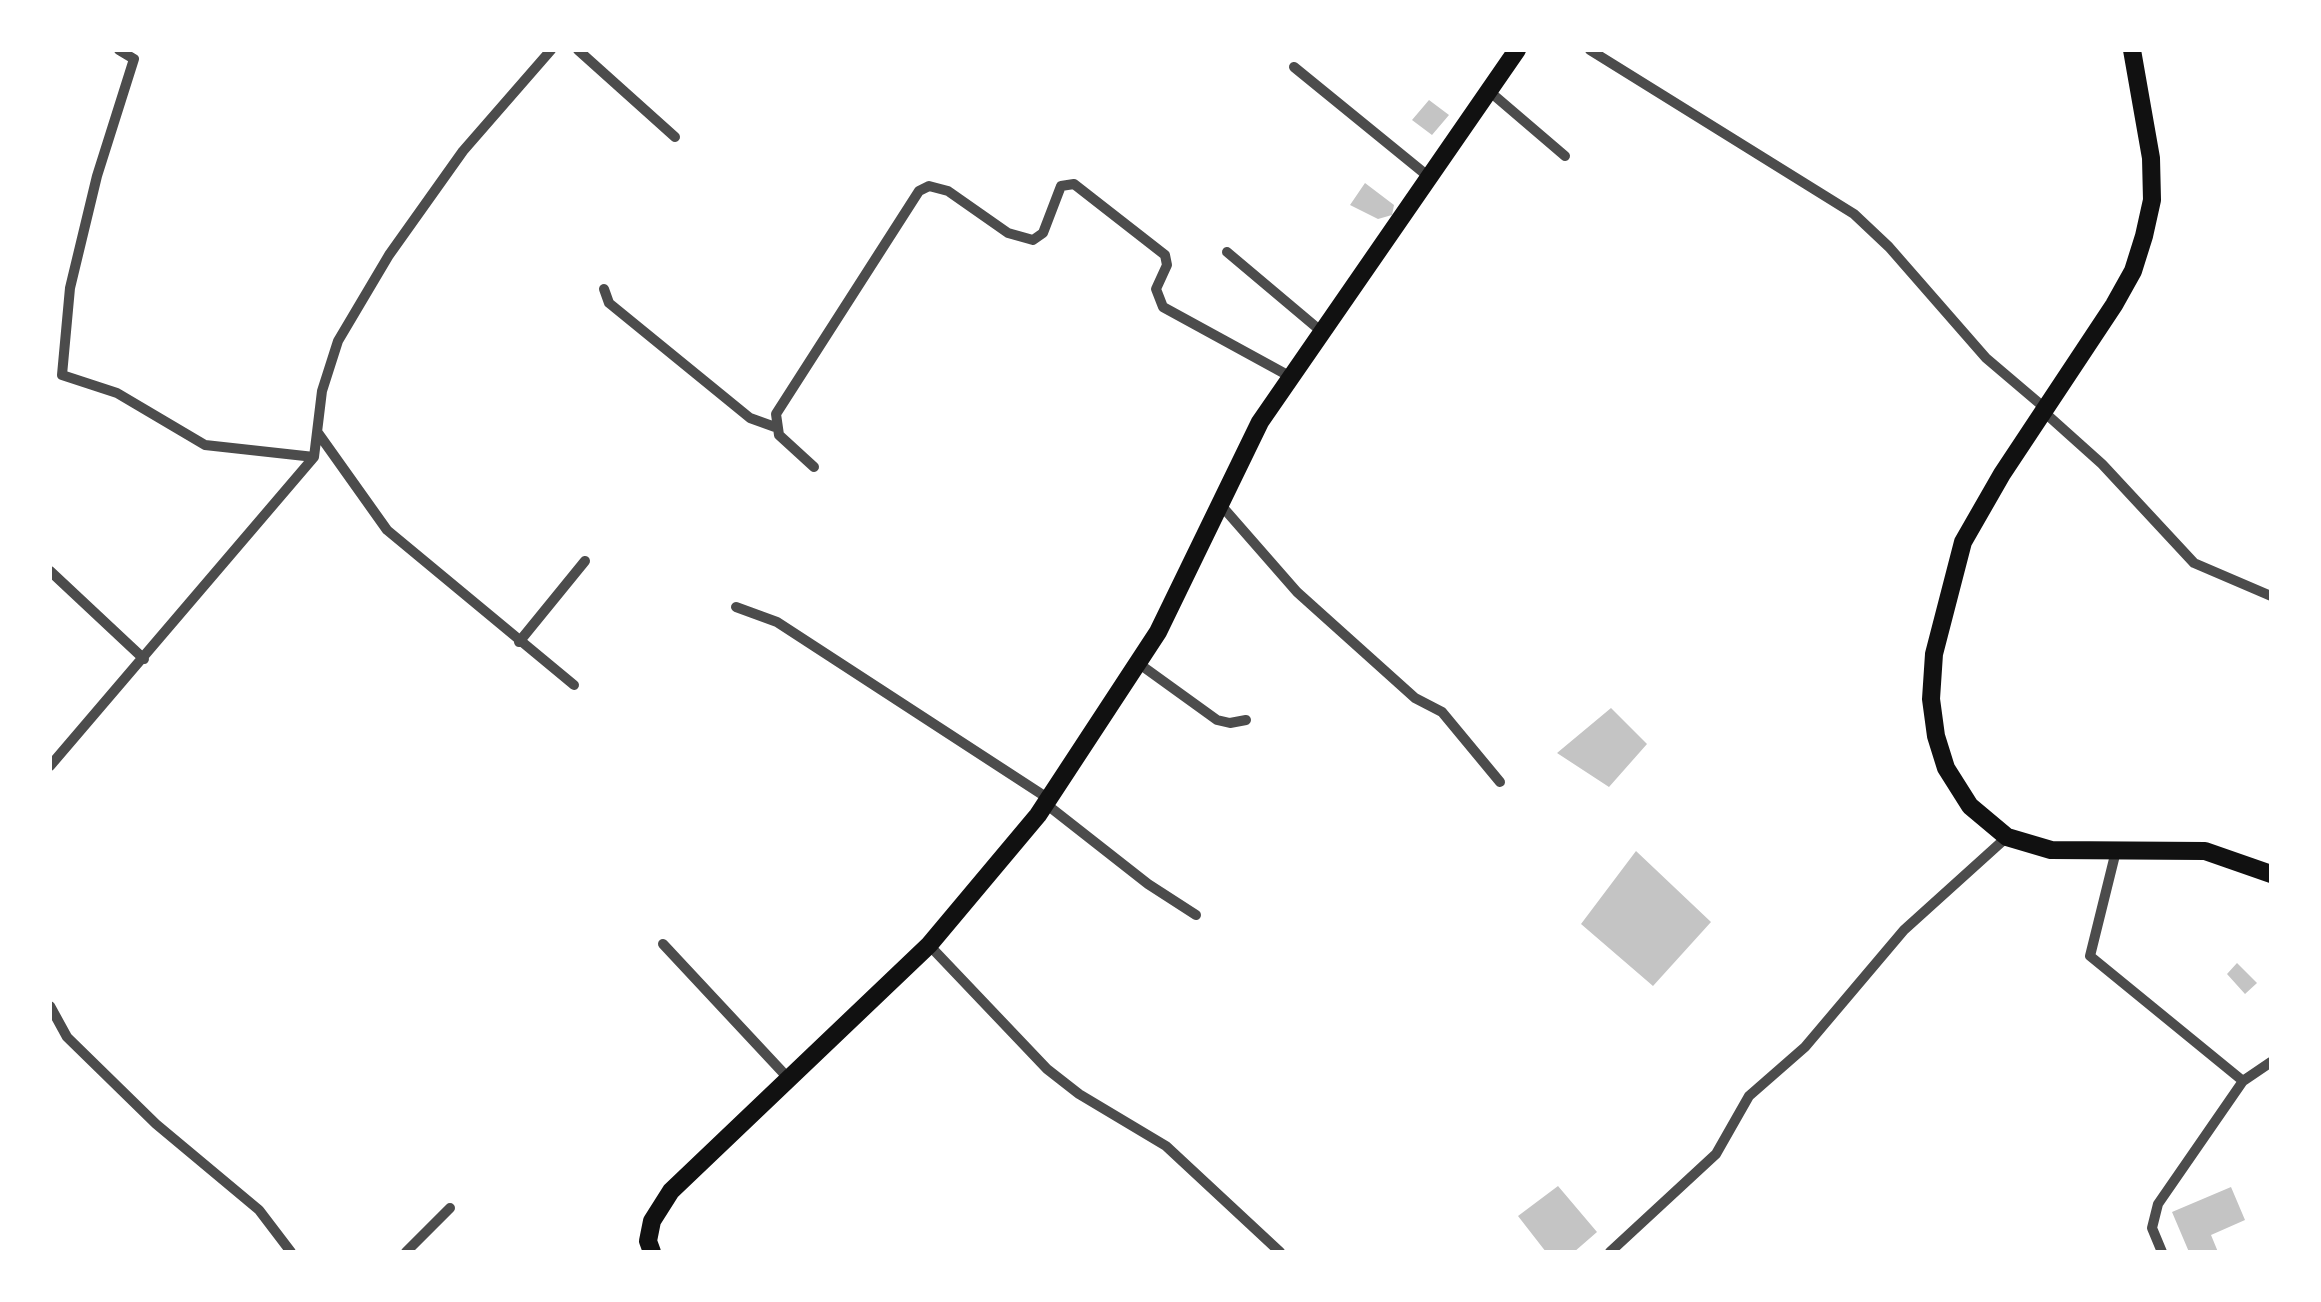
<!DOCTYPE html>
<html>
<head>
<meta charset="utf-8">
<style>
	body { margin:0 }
	#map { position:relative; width:2321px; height:1302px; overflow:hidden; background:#fff; font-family:"Noto Sans",sans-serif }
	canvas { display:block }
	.frame { position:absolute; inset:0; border:52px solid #fff; pointer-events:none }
</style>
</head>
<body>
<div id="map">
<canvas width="2321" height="1302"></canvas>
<div class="frame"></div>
</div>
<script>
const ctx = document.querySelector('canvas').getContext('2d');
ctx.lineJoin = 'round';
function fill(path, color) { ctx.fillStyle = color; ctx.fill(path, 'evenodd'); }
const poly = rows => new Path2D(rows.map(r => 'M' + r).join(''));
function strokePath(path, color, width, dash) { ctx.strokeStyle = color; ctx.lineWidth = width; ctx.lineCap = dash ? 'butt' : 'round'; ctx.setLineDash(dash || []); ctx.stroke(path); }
fill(poly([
	[1429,100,1449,115,1432,135,1412,120],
	[1365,183,1394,205,1392,215,1378,219,1350,205],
	[1611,708,1647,744,1609,787,1557,753],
	[1636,851,1711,922,1653,986,1581,924],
	[2237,963,2257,983,2245,994,2227,974],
	[1558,1186,1597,1232,1574,1252,1546,1252,1518,1216],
	[2231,1187,2245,1220,2211,1235,2218,1252,2189,1252,2172,1212]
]), '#c4c4c4');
strokePath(poly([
	[119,50,134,59,97,176,70,288,62,375,117,393,205,445,314,457],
	[578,50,675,137],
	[1590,50,1854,214,1889,247,1986,358,2046,409],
	[1294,67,1429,177],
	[1489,91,1565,156],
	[1227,252,1322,332],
	[604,289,609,303,750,418,775,427],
	[2044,412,2102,464,2194,563,2271,596],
	[318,433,387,530,574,685],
	[814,467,779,435,776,414,919,191,929,186,948,191,1008,233,1033,240,1043,233,1061,186,1074,184,1165,255,1167,265,1156,289,1163,307,1291,377],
	[1220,504,1297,592,1415,698,1442,712,1500,782],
	[50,571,144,659],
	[736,607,777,622,1049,799],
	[519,642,585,561],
	[1138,663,1217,720,1230,723,1246,720],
	[50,766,314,457,322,391,338,341,389,255,463,151,551,50],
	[1046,804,1148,884,1196,915],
	[2116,851,2090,956,2243,1081],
	[663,944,789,1079],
	[929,945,1047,1069,1079,1094,1166,1146,1280,1252],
	[50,1006,67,1037,156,1124,259,1210,291,1252],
	[406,1252,450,1208],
	[1610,1252,1716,1154,1749,1096,1805,1047,1904,930,2007,837],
	[2162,1252,2152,1228,2158,1204,2243,1081,2271,1062]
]), '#4c4c4c', 10);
strokePath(poly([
	[2132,50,2151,158,2152,200,2144,236,2133,271,2114,305,2002,474,1963,542,1934,654,1931,699,1936,736,1946,768,1970,806,2007,837,2051,850,2205,851,2271,874],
	[652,1252,648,1241,652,1221,671,1191,929,945,1038,815,1158,632,1260,422,1517,50]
]), '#111', 18);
</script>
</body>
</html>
